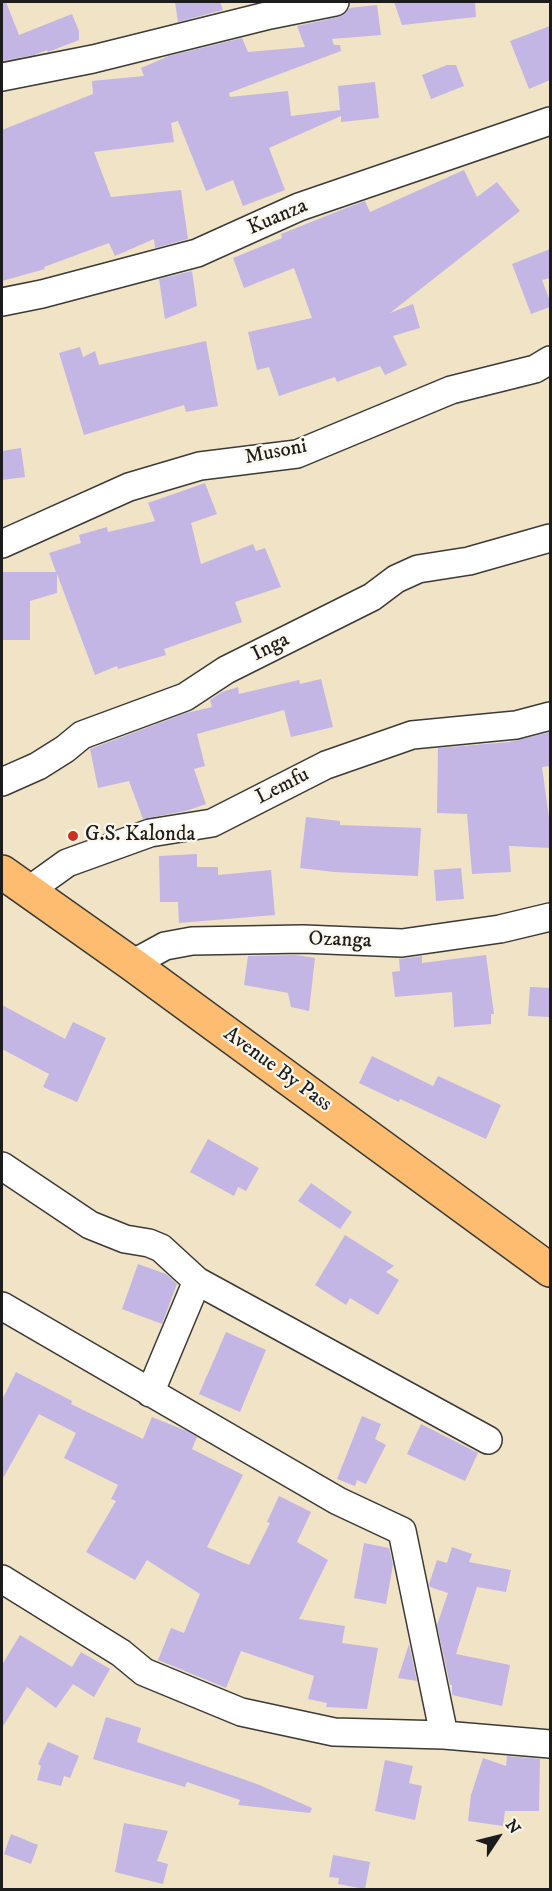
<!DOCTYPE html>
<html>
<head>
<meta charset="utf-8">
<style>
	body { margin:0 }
	#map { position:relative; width:552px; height:1891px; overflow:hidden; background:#f1e3c6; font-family:"IM FELL DW Pica",serif }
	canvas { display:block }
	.frame { position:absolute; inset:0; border:3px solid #1c1c1c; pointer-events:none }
	.north { position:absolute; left:468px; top:1807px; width:60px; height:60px; -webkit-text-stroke:4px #fbf7ec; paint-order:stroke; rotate:55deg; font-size:16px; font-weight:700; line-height:24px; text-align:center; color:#1c1c1c }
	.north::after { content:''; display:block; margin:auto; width:21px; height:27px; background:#1c1c1c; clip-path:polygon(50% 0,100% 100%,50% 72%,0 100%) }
</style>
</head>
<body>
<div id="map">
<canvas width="552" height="1891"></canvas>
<div class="frame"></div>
<div class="north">N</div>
</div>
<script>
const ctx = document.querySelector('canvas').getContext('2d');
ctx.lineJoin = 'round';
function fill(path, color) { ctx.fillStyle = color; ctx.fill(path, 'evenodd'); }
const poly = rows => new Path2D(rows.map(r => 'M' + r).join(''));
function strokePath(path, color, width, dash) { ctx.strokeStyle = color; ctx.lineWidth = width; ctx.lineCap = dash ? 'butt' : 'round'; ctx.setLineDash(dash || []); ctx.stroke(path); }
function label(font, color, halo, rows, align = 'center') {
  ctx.font = font + ' "IM FELL DW Pica",serif'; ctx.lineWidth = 4.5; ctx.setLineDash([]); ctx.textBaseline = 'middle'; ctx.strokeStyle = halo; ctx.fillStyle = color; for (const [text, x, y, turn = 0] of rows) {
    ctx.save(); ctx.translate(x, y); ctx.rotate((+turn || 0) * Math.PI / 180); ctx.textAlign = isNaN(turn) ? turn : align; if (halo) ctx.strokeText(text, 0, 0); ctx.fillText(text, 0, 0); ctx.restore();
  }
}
fill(poly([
	[2,2,6,2,19,35,72,14,79,31,79,40,48,52,47,50,34,55,2,61],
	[175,2,220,2,223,10,178,22],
	[394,2,475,2,476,17,402,25],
	[377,5,381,35,332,39,334,45,340,45,341,51,229,93,230,97,288,91,291,116,340,110,338,86,375,82,379,118,341,122,341,116,269,148,285,190,243,206,233,180,206,191,178,121,171,123,174,142,94,152,111,197,181,190,188,239,155,248,154,239,115,256,109,243,44,267,45,269,2,281,2,130,93,94,92,81,144,76,141,68,169,56,242,38,248,52,305,47,297,26,338,17,345,14,349,8],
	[550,26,550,80,529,89,510,41],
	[447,65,456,65,464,86,431,99,422,75],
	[464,170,477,197,497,182,520,211,390,313,413,304,420,328,393,336,407,365,385,375,380,366,337,382,335,377,279,396,269,367,257,370,248,332,312,318,294,268,244,288,233,258,282,238,281,234,346,208,365,201,370,212],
	[550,249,550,278,542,280,550,301,550,307,531,314,512,264],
	[192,271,197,306,165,319,159,279],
	[206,341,218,406,186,412,184,405,84,435,59,353,80,347,83,357,95,351,99,365],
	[21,448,25,477,2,480,2,451],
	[205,483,217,514,191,523,201,564,253,544,256,551,265,548,281,587,235,602,242,622,164,649,166,655,118,669,117,666,95,675,57,574,57,593,30,601,30,640,2,640,2,572,56,572,49,553,81,543,79,535,107,527,108,532,155,521,148,503],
	[321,679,333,727,291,737,284,710,197,734,205,766,194,769,206,804,186,811,143,819,129,781,98,788,90,749,186,713,212,707,210,700,222,692,238,687,239,694,299,680,300,684],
	[550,732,550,766,542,767,549,818,550,818,550,848,509,846,511,872,472,874,467,814,437,813,438,748,510,742],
	[306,817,340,821,340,825,421,828,418,876,334,872,300,868],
	[197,854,197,867,218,867,218,875,271,870,275,915,179,923,178,902,160,902,159,856],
	[461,868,464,899,436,901,434,870],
	[296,955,315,958,309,1011,291,1007,288,993,244,985,248,956],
	[486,955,494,1014,491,1014,491,1024,454,1027,452,992,395,997,392,972,400,971,399,959,422,956,422,963],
	[530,987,550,988,550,1017,528,1016],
	[2,1005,65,1039,73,1022,106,1038,77,1102,43,1087,49,1074,2,1049],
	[372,1056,433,1086,438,1076,501,1105,486,1139,400,1099,399,1102,359,1083],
	[208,1139,259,1168,246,1191,238,1187,234,1196,190,1172],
	[311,1183,352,1212,340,1229,298,1201],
	[345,1235,394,1266,386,1272,399,1280,378,1315,350,1298,346,1305,315,1285],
	[138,1264,166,1274,177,1284,162,1324,122,1309],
	[226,1332,266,1350,240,1412,199,1394],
	[16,1372,72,1401,71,1404,143,1439,152,1417,189,1432,197,1437,192,1449,243,1475,207,1547,249,1565,270,1523,267,1522,279,1496,311,1512,297,1542,328,1560,299,1619,345,1626,342,1643,378,1648,367,1709,326,1707,327,1703,308,1699,314,1676,241,1651,226,1688,158,1660,171,1628,184,1633,200,1594,147,1560,135,1580,86,1552,116,1501,111,1499,118,1485,64,1458,76,1433,39,1414,2,1480,2,1400],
	[362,1416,381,1424,375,1439,386,1445,366,1484,357,1480,355,1486,337,1479],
	[421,1424,478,1453,465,1481,407,1454],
	[364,1543,389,1548,393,1565,386,1604,354,1598],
	[452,1547,472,1554,469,1562,511,1570,506,1592,477,1587,456,1654,510,1665,502,1706,452,1695,452,1685,450,1685,437,1625,448,1593,430,1587,429,1584,437,1560,447,1563],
	[20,1635,72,1667,81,1652,110,1669,94,1697,73,1684,56,1708,27,1687,2,1728,2,1665],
	[409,1644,417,1681,398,1678],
	[106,1717,141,1728,137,1742,257,1784,312,1808,310,1813,238,1805,240,1800,187,1782,185,1787,93,1759],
	[48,1742,79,1756,70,1778,64,1776,61,1786,37,1780,41,1766,38,1764],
	[507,1756,540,1759,539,1811,505,1811,503,1826,468,1821,471,1795,483,1758,506,1766],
	[385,1760,413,1766,409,1783,422,1786,415,1820,375,1811],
	[124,1823,168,1831,157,1861,168,1864,163,1884,115,1872],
	[11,1834,38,1845,31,1864,4,1854],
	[333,1855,370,1862,365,1889,338,1884,339,1878,329,1877]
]), '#c3b6e4');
const street = poly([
	[2,77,93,59,270,15,335,2],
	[2,302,42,294,197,253,299,207,550,121],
	[2,544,129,487,200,466,297,454,451,390,535,369,550,360],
	[2,782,38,766,65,749,82,735,185,697,226,670,372,597,396,579,418,569,469,561,550,538],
	[28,891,67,863,150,833,212,823,326,765,412,735,516,725,550,716],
	[132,964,165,946,192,941,303,939,402,943,500,929,550,917],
	[2,1166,90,1225,125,1239,149,1243,161,1248,197,1281,488,1440],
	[2,1306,338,1501,402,1531,444,1735],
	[150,1393,197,1281],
	[2,1579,121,1653,144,1672,241,1712,334,1732,444,1735,550,1744]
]);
const highway = poly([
	[2,872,132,964,550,1270]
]);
strokePath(street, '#3c3a36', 30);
strokePath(highway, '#3c3a36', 36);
strokePath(street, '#fff', 27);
strokePath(highway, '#febc70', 33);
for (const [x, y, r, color] of [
	[73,836,6,"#c8321e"]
]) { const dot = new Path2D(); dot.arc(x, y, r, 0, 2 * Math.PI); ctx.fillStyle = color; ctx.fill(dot); strokePath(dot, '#fbf7ec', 2); }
label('21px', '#1c1c1c', '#fbf7ec', [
	["Kuanza",278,218,-23],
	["Musoni",276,453,-11],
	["Inga",271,648,-27],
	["Lemfu",283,787,-27],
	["Ozanga",340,941,2],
	["Avenue By Pass",277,1070,36]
]);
label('21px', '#1c1c1c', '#fbf7ec', [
	["G.S. Kalonda",85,836]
], 'left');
</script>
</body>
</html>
